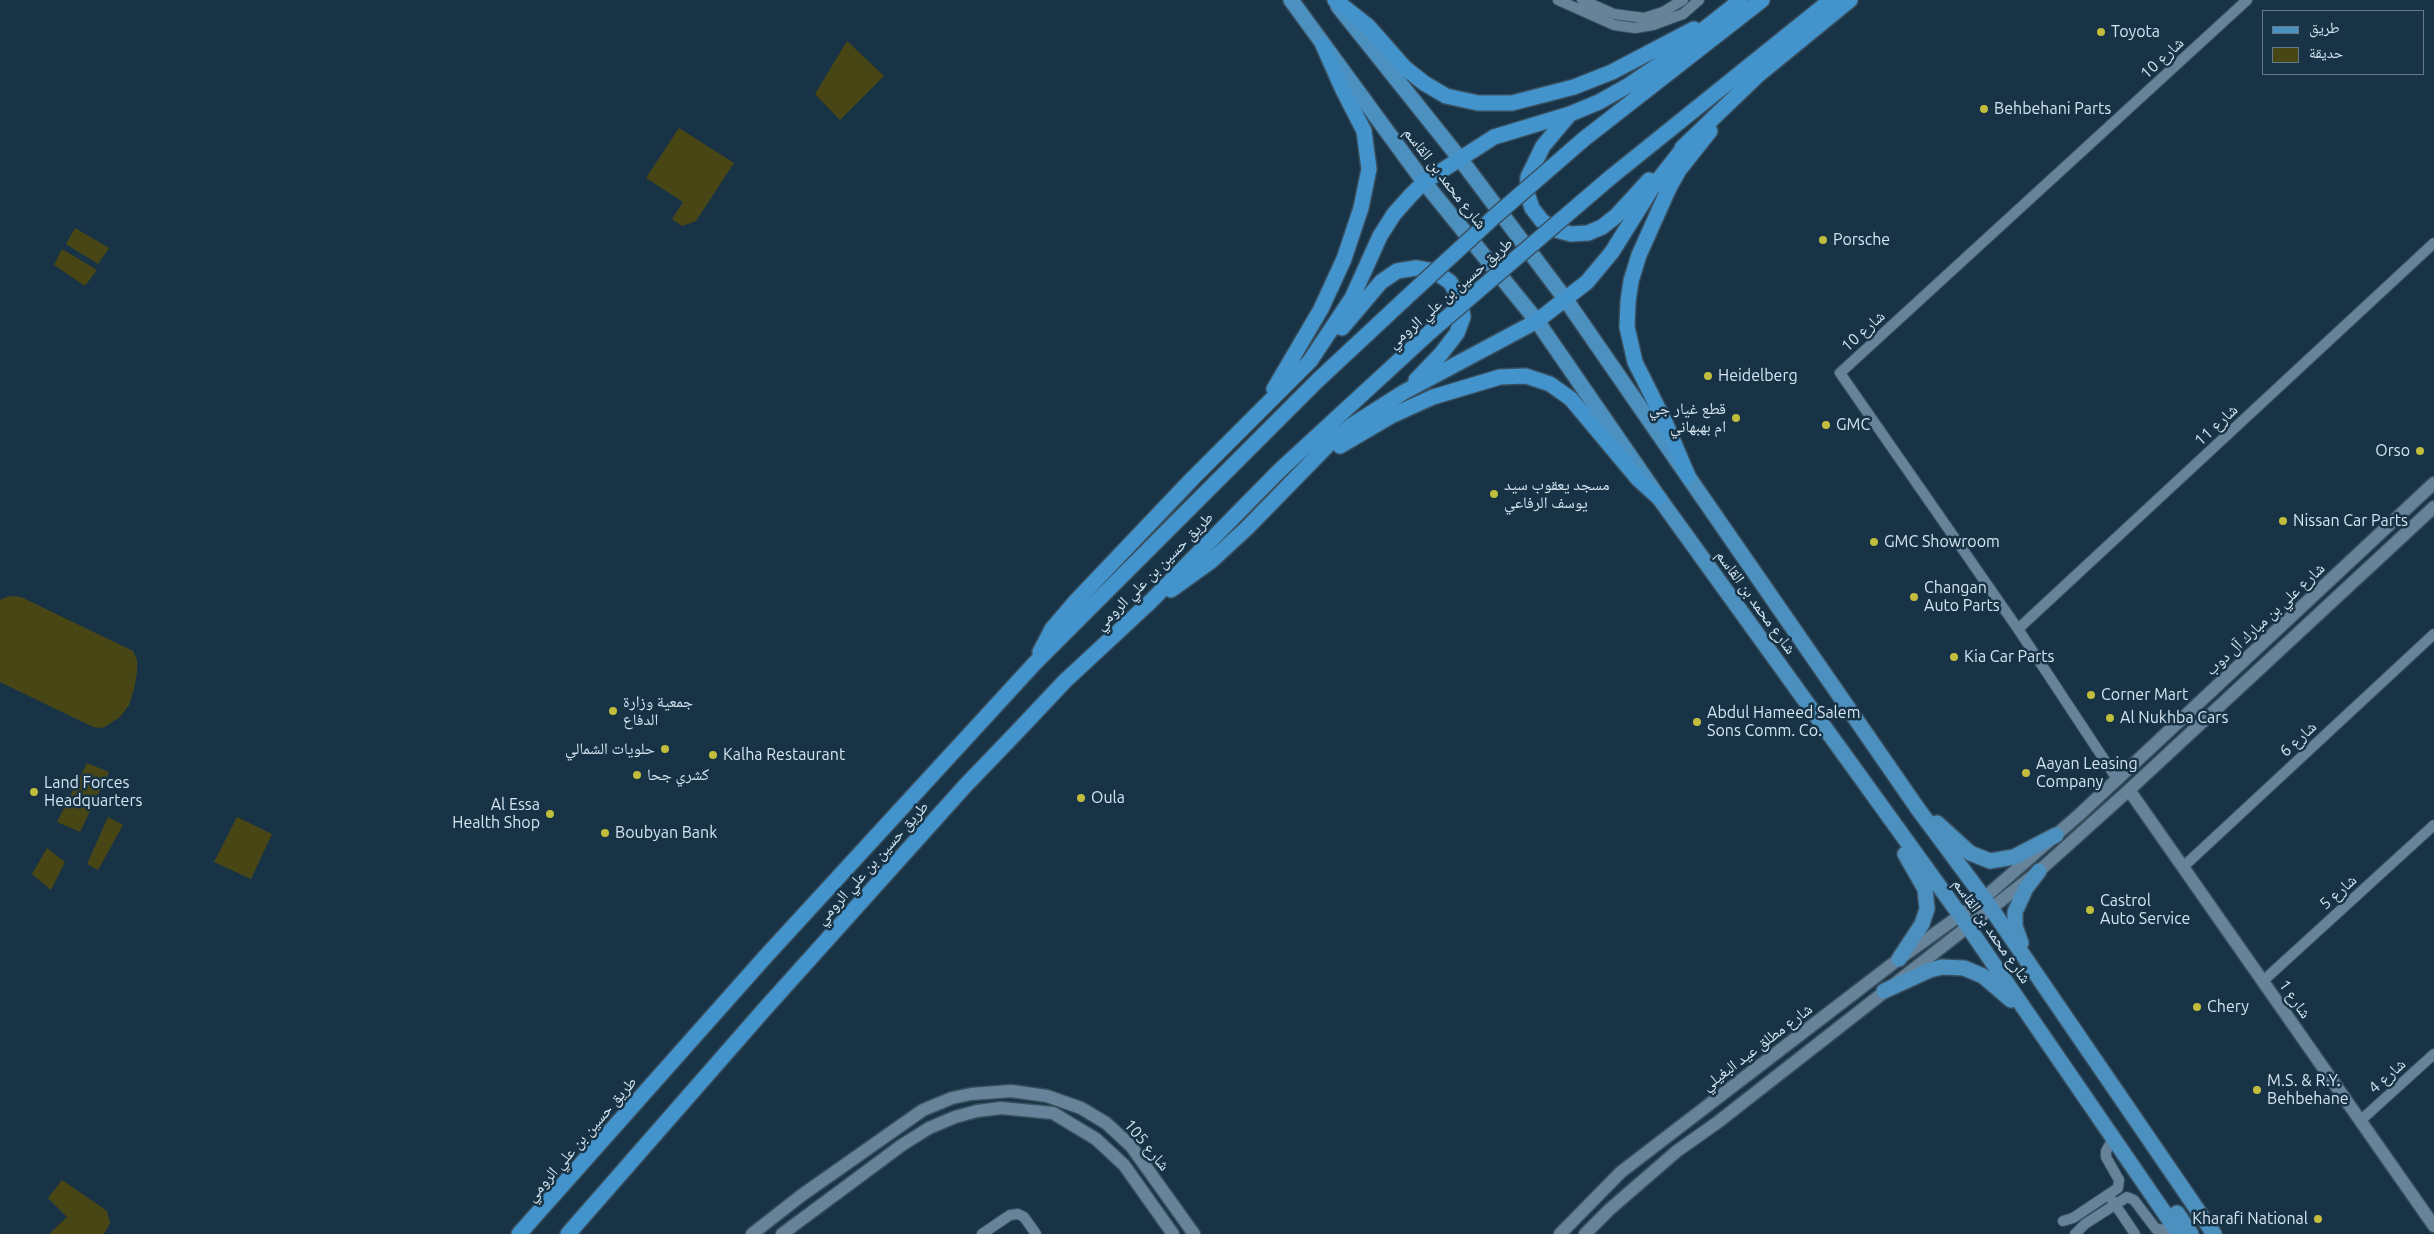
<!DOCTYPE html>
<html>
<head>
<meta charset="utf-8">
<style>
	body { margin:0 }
	#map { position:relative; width:2434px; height:1234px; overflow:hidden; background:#183346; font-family:Ubuntu,"Noto Naskh Arabic",sans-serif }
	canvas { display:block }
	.legend { position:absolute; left:2262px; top:10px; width:162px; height:65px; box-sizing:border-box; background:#183346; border:1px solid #637a8a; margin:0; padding:6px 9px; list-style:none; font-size:15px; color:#d4e4f0 }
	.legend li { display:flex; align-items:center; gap:10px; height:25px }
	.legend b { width:25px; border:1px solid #637a8a }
</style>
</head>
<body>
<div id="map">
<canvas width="2434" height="1234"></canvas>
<ul class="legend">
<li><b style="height:6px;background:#4c90c0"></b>طريق</li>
<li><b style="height:14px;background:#494615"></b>حديقة</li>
</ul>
</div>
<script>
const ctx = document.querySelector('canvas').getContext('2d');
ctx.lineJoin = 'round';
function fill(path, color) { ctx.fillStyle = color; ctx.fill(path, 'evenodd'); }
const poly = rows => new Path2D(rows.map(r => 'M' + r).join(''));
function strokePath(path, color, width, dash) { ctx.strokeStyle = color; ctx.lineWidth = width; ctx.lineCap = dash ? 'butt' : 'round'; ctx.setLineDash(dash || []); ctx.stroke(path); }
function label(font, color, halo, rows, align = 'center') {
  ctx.font = font + ' Ubuntu,"Noto Naskh Arabic",sans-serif'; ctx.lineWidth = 5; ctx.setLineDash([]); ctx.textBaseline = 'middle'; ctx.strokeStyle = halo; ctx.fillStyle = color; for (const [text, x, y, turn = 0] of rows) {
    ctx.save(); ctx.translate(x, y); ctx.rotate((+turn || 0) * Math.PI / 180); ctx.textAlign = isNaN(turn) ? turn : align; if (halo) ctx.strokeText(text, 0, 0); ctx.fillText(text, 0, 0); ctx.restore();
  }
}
fill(poly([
	[847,41,884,76,840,120,815,94],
	[679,128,734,163,696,221,682,226,672,219,683,202,646,178],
	[75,228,109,248,98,264,66,244],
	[62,249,97,270,85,286,54,265],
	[9,596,21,597,133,651,137,660,137,672,134,689,129,705,120,717,103,728,93,727,0,682,0,600],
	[87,763,109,772,80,832,57,822],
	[108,817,123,825,98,870,87,864],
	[237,817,272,834,251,879,214,862],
	[47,848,65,862,51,890,32,874],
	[62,1180,107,1211,110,1223,104,1234,49,1234,67,1217,48,1198]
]), '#494615');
const minor = poly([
	[1558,0,1614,25,1635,28,1653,25,1683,14,1699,0],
	[1582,0,1614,14,1644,18,1663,12,1683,0],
	[2018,629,2434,243],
	[2117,779,2018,629,1840,373,2247,0],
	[2183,867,2434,634],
	[2263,981,2434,825],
	[2360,1121,2434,1054],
	[2112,1200,2135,1234],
	[2063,1221,2073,1218,2118,1188,2119,1180,2106,1157,2106,1151,2113,1139],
	[982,1234,1010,1215,1018,1214,1024,1217,1036,1234],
	[2075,1234,2085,1224,2127,1197,2134,1200,2156,1229,2176,1230]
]);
const tertiary = poly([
	[2129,790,2434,1226],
	[752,1234,802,1195,923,1110,952,1098,971,1094,1011,1091,1047,1096,1081,1108,1106,1123,1131,1146,1194,1234],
	[782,1234,902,1145,929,1128,955,1117,977,1111,1001,1108,1053,1113,1096,1139,1124,1165,1173,1234],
	[1560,1234,1621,1172,1891,965,1984,898,2080,814,2434,483],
	[1585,1234,1610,1209,1677,1151,1718,1122,2039,871,2129,790,2434,507]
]);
const primary = poly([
	[1291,0,1424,182,1537,321,1659,498,1960,915,2179,1234],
	[1338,6,1461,160,1566,300,1918,809,1984,898,2214,1234],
	[1937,823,1970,853,1990,861,2014,857,2056,835],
	[2021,943,2015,926,2015,912,2026,888,2039,871],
	[1899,959,1922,924,1927,909,1925,889,1905,854],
	[1884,991,1930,970,1942,967,1964,968,1983,976,2011,1000],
	[2177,1213,2191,1234]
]);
const trunk = poly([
	[1335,0,1368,26,1405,68,1424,83,1446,96,1478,103,1512,103,1574,87,1612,72,1694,29],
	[1570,114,1543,146,1528,177,1527,193,1532,208,1542,221,1556,230,1571,234,1588,233,1602,227,1616,216,1649,180],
	[1584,139,1762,0],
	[1682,148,1757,76,1850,0],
	[1611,177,1831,0],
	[1342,328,1381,282,1397,271,1416,268,1434,271,1450,282,1460,298,1463,317,1457,333,1441,354,1416,380],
	[1274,389,1321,309,1344,259,1361,208,1369,169,1364,131,1342,88,1323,45],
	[1340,446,1391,416,1433,397,1500,377,1526,376,1550,384,1571,399,1638,479,1659,498],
	[1688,476,1665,422,1635,362,1627,327,1628,302,1631,281,1639,255,1669,188,1679,170,1710,131],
	[1171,590,1210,562,1247,528,1329,444,1352,425,1404,392,1537,321,1587,282,1612,252,1652,188,1689,141],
	[1040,652,1052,629,1076,601,1193,478,1310,361,1352,298,1380,236,1394,214,1411,195,1424,182,1494,137,1570,114,1599,102,1629,85,1660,64,1741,0],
	[519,1234,766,956,1035,663,1317,381,1406,298],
	[568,1234,763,1011,965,786,1015,734,1065,681,1150,602,1280,470,1431,331]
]);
strokePath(minor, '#384f5f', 12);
strokePath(tertiary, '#384f5f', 15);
strokePath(primary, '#384f5f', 18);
strokePath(trunk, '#384f5f', 18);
strokePath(minor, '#66839a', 10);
strokePath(tertiary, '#66839a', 12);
strokePath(primary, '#4c90c0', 15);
strokePath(trunk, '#4394cd', 15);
const trunkBridge = poly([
	[1406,298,1494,217,1584,139],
	[1431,331,1611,177]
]);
strokePath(trunkBridge, '#384f5f', 18, []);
strokePath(trunkBridge, '#4394cd', 15);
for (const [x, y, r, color] of [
	[2101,32,5,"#c3bd3e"],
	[1984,109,5,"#c3bd3e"],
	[1823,240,5,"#c3bd3e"],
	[1708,376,5,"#c3bd3e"],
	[1736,418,5,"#c3bd3e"],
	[1826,425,5,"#c3bd3e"],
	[2420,451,5,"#c3bd3e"],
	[1494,494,5,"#c3bd3e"],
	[2283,521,5,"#c3bd3e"],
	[1874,542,5,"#c3bd3e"],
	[1914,597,5,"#c3bd3e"],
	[1954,657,5,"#c3bd3e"],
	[2091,695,5,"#c3bd3e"],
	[613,711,5,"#c3bd3e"],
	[2110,718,5,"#c3bd3e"],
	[1697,722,5,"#c3bd3e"],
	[665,749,5,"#c3bd3e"],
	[713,755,5,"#c3bd3e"],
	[2026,773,5,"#c3bd3e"],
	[637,775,5,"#c3bd3e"],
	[34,792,5,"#c3bd3e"],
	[1081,798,5,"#c3bd3e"],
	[550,814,5,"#c3bd3e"],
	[605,833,5,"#c3bd3e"],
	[2090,910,5,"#c3bd3e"],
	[2197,1007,5,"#c3bd3e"],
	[2257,1090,5,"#c3bd3e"],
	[2318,1219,5,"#c3bd3e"]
]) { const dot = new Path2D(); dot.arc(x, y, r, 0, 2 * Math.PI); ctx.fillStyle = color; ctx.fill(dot); strokePath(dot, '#183346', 2); }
label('16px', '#d4e4f0', '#183346', [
	["Toyota",2111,32],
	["Behbehani Parts",1994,109],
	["Porsche",1833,240],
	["Heidelberg",1718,376],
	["قطع غيار جي",1726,409,"right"],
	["ام بهبهاني",1726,427,"right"],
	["GMC",1836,425],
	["Orso",2410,451,"right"],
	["مسجد يعقوب سيد",1504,485],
	["يوسف الرفاعي",1504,503],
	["Nissan Car Parts",2293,521],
	["GMC Showroom",1884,542],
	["Changan",1924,588],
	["Auto Parts",1924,606],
	["Kia Car Parts",1964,657],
	["Corner Mart",2101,695],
	["جمعية وزارة",623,702],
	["الدفاع",623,720],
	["Abdul Hameed Salem",1707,713],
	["Sons Comm. Co.",1707,731],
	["Al Nukhba Cars",2120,718],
	["حلويات الشمالي",655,749,"right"],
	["Kalha Restaurant",723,755],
	["Aayan Leasing",2036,764],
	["Company",2036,782],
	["كشري جحا",647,775],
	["Land Forces",44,783],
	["Headquarters",44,801],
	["Oula",1091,798],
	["Al Essa",540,805,"right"],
	["Health Shop",540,823,"right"],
	["Boubyan Bank",615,833],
	["Castrol",2100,901],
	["Auto Service",2100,919],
	["Chery",2207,1007],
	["M.S. & R.Y.",2267,1081],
	["Behbehane",2267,1099],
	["Kharafi National",2308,1219,"right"]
], 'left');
label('16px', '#d4e4f0', '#183346', [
	["شارع 10",2162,58,-43],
	["شارع محمد بن القاسم",1445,178,52],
	["طريق حسين بن علي الرومي",1450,293,-41],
	["شارع 10",1863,331,-42],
	["شارع 11",2216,425,-43],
	["طريق حسين بن علي الرومي",1154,571,-45],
	["شارع محمد بن القاسم",1756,602,54],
	["شارع علي بن مبارك آل دوب",2265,619,-43],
	["شارع 6",2298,739,-43],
	["طريق حسين بن علي الرومي",872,863,-48],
	["شارع 5",2338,892,-42],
	["شارع محمد بن القاسم",1992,931,55],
	["شارع 1",2295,999,55],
	["شارع مطلق عيد البغيلي",1757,1047,-37],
	["شارع 4",2387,1076,-42],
	["طريق حسين بن علي الرومي",581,1139,-49],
	["شارع 105",1147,1145,50]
]);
</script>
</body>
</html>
